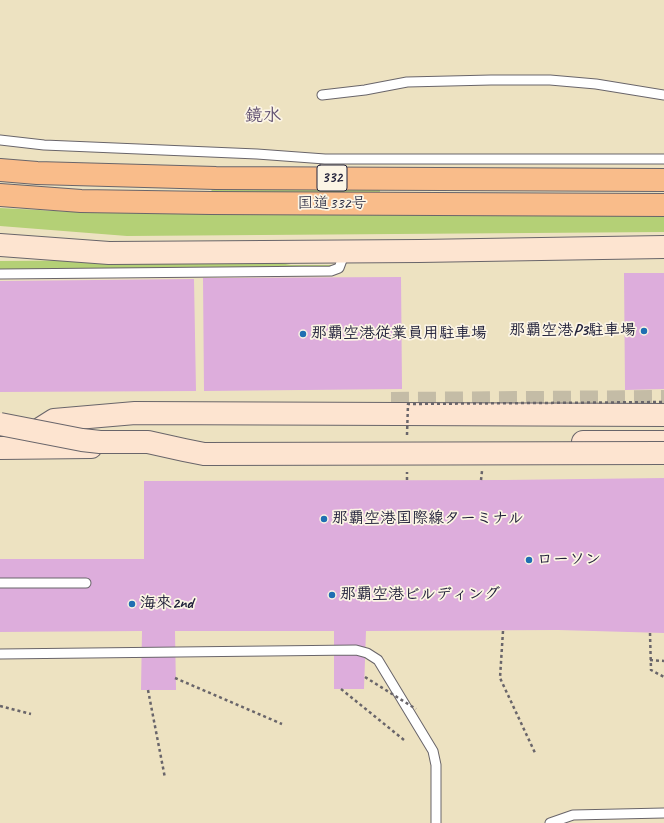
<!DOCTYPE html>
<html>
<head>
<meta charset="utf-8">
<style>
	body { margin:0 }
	canvas { display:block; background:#ede2c1 }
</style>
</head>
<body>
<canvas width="664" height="823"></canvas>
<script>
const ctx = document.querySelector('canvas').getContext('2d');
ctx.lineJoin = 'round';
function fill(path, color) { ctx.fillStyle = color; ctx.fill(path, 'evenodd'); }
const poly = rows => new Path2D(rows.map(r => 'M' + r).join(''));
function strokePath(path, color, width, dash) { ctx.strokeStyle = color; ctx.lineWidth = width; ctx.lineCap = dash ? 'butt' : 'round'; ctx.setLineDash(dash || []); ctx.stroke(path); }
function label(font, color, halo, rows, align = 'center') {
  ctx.font = font + ' Caveat,"Klee One",sans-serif'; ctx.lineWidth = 3.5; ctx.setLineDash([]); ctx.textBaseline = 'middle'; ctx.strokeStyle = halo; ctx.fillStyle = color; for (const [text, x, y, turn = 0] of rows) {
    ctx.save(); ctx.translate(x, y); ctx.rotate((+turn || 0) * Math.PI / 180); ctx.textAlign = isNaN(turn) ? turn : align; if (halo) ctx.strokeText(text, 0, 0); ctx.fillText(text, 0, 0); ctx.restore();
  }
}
fill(poly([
	[664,186,664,191,380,190,380,193,211,194,212,187],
	[0,208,76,212,664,212,664,232,127,236,0,226],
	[257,259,291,265,332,265,339,269,0,271,0,261]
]), '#b4d076');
fill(poly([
	[624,273,664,273,664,389,625,390],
	[401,277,402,389,204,391,203,278],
	[194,279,196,391,0,392,0,281],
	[664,478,664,633,558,630,366,631,364,689,334,689,334,631,175,631,176,690,141,690,142,631,0,632,0,559,144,559,144,481,504,480]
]), '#ddaddc');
strokePath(poly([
	[391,401,664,399]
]), '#c4bca6', 18, [18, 9]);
const lane = poly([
	[322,95,365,90,407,82,491,80,550,80,596,84,664,95],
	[0,140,44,145,257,154,325,159,664,159],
	[0,274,331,271,339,268,345,252],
	[0,583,86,583],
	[0,654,356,650,367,653,378,660,433,751,436,765,436,823],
	[550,823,573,815,664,813]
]);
const secondary = poly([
	[0,245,109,253,419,251,664,247],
	[24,439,54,420,135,413,664,415],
	[583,442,664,442],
	[0,448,91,447]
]);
const highway = poly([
	[0,170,37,173,216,178,664,180],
	[0,195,81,201,211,203,664,205]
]);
strokePath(lane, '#69656a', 11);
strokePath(secondary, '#69656a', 24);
strokePath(highway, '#69656a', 24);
strokePath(poly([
	[481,480,482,471],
	[503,631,500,678,536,755],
	[650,633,651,670,664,677],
	[650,660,664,661],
	[175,678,282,724],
	[341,689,404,740],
	[148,690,165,778],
	[0,706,31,714]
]), '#69656a', 2.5, [3, 3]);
strokePath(lane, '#fff', 9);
strokePath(secondary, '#fde4d0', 22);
strokePath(highway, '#f9bc8a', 22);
const secondaryBridge = poly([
	[0,424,82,440,100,442,148,442,184,450,204,454,664,453]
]);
strokePath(secondaryBridge, '#69656a', 24, []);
strokePath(poly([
	[407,435,408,404,664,402],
	[407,480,407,472],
	[365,677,416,709]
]), '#69656a', 2.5, [3, 3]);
strokePath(secondaryBridge, '#fde4d0', 22);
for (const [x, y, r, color] of [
	[644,331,4,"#1f6fb2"],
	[303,334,4,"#1f6fb2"],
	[324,519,4,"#1f6fb2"],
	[529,560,4,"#1f6fb2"],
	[332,595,4,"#1f6fb2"],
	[132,604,4,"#1f6fb2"]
]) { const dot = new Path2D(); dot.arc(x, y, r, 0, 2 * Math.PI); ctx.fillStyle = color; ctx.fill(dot); strokePath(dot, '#fcf5e5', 1.5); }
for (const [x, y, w] of [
	[332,178,30]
]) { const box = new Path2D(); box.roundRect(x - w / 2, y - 13, w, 26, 3); ctx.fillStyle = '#fcf5e5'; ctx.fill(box); strokePath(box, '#22223b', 1); }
label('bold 15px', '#22223b', null, [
	["332",332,178]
]);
label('16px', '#22223b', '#fcf5e5', [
	["国道332号",332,204]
]);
label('bold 16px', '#22223b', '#fcf5e5', [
	["那覇空港P3駐車場",636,331,"right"],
	["那覇空港従業員用駐車場",311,334],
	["那覇空港国際線ターミナル",332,519],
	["ローソン",537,560],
	["那覇空港ビルディング",340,595],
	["海來2nd",140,604]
], 'left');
label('bold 18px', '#635373', '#fcf5e5', [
	["鏡水",263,116]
]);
</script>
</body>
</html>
